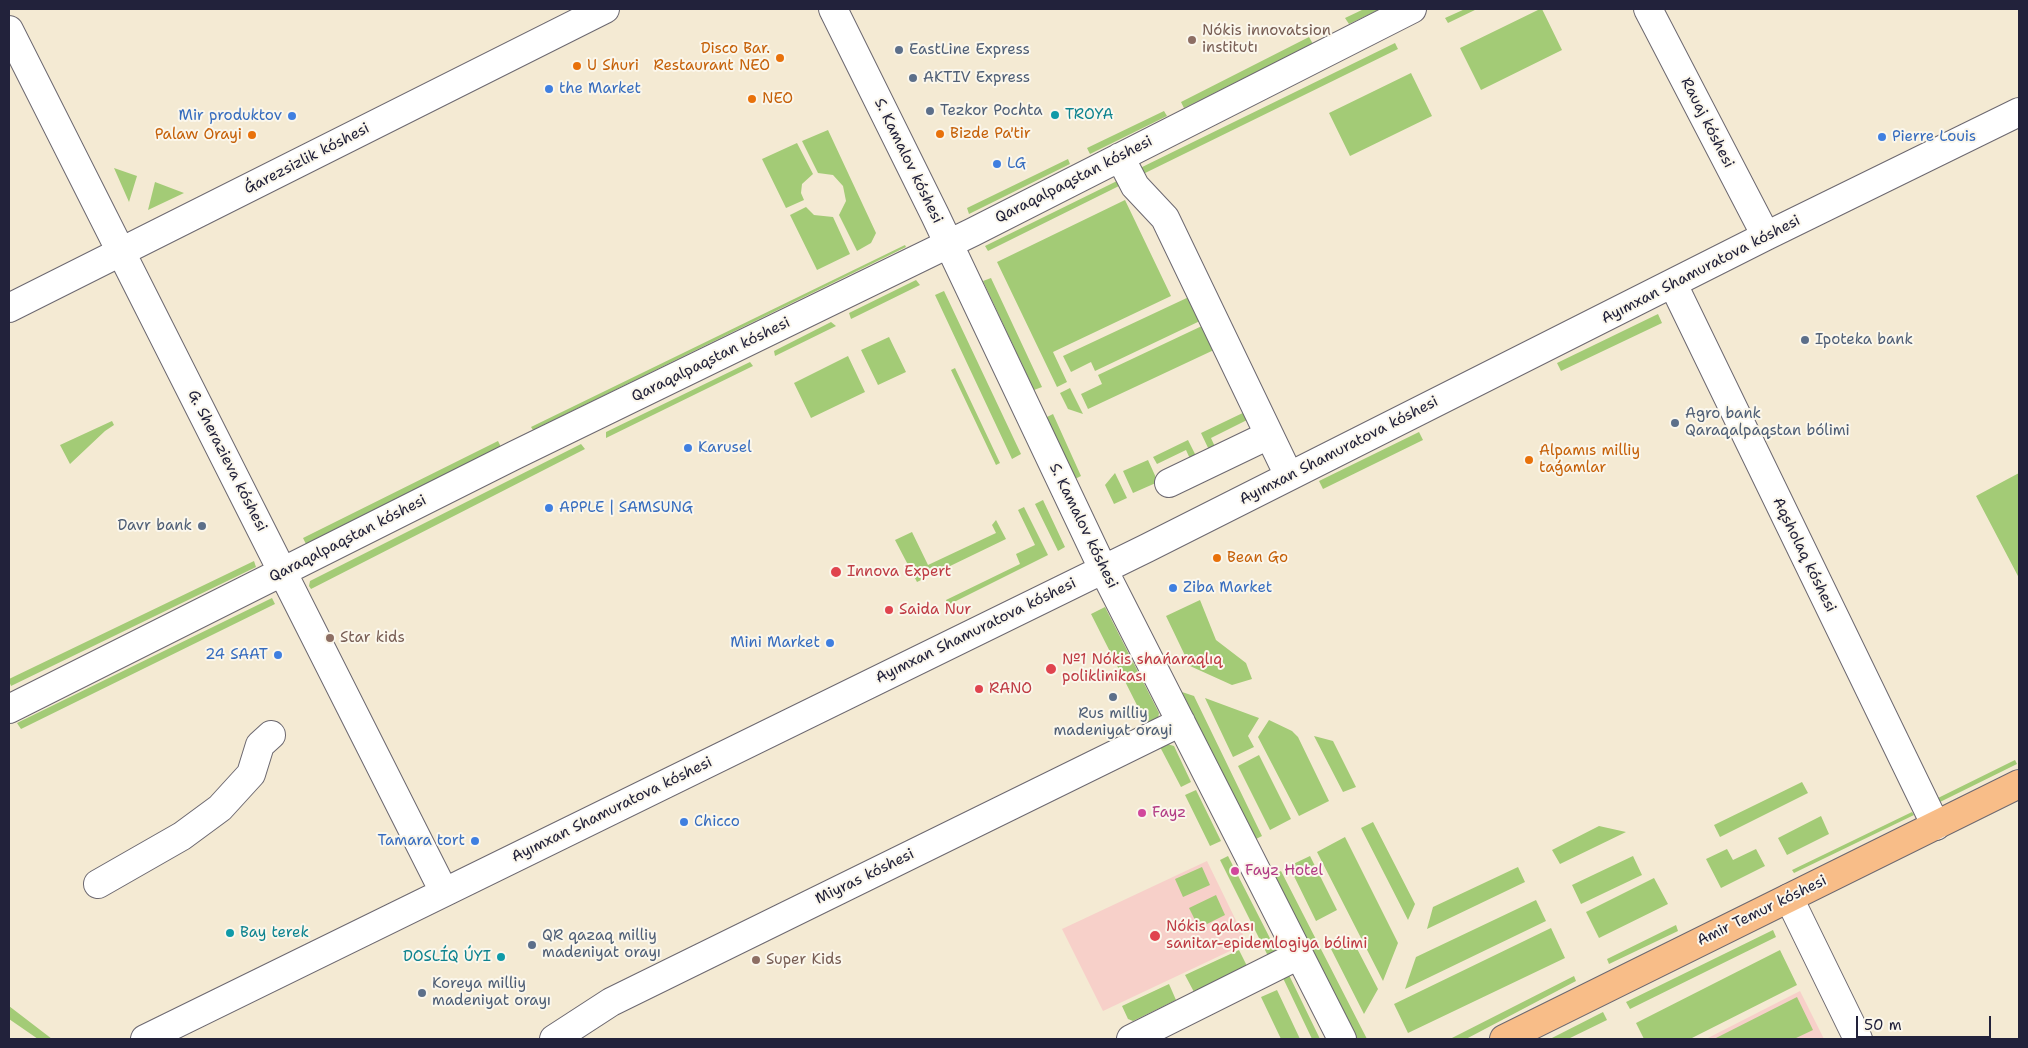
<!DOCTYPE html>
<html>
<head>
<meta charset="utf-8">
<style>
	body { margin:0 }
	#map { position:relative; width:2028px; height:1048px; overflow:hidden; background:#f4ead3; font-family:"Shantell Sans",sans-serif }
	canvas { display:block }
	.frame { position:absolute; inset:0; border:10px solid #22223b; pointer-events:none }
	.scale { position:absolute; left:1856px; top:1016px; width:135px; height:22px; box-sizing:border-box; border:2px solid #22223b; border-top:0; padding-left:6px; font-size:15px; line-height:18px; white-space:nowrap; color:#22223b; -webkit-text-stroke:4px #fbf7ec; paint-order:stroke }
</style>
</head>
<body>
<div id="map">
<canvas width="2028" height="1048"></canvas>
<div class="frame"></div>
<div class="scale">50 m</div>
</div>
<script>
const ctx = document.querySelector('canvas').getContext('2d');
ctx.lineJoin = 'round';
function fill(path, color) { ctx.fillStyle = color; ctx.fill(path, 'evenodd'); }
const poly = rows => new Path2D(rows.map(r => 'M' + r).join(''));
function strokePath(path, color, width, dash) { ctx.strokeStyle = color; ctx.lineWidth = width; ctx.lineCap = dash ? 'butt' : 'round'; ctx.setLineDash(dash || []); ctx.stroke(path); }
function label(font, color, halo, rows, align = 'center') {
  ctx.font = font + ' "Shantell Sans",sans-serif'; ctx.lineWidth = 4; ctx.setLineDash([]); ctx.textBaseline = 'middle'; ctx.strokeStyle = halo; ctx.fillStyle = color; for (const [text, x, y, turn = 0] of rows) {
    ctx.save(); ctx.translate(x, y); ctx.rotate((+turn || 0) * Math.PI / 180); ctx.textAlign = isNaN(turn) ? turn : align; if (halo) ctx.strokeText(text, 0, 0); ctx.fillText(text, 0, 0); ctx.restore();
  }
}
fill(poly([
	[1207,861,1247,943,1103,1011,1062,929],
	[1800,991,1824,1039,1706,1039]
]), '#f7d0c9');
fill(poly([
	[1364,9,1380,9,1349,24,1345,18],
	[1465,9,1477,9,1448,23,1445,18],
	[1540,9,1542,9,1562,50,1481,90,1460,48],
	[1309,37,1313,44,1184,108,1181,102],
	[1395,43,1398,49,1137,177,1134,171],
	[1411,73,1432,116,1350,156,1329,113],
	[1164,111,1167,116,1090,154,1087,148],
	[828,130,876,233,871,243,857,251,839,215,846,201,843,186,833,175,818,173,802,141],
	[797,143,813,174,802,184,801,193,804,200,786,208,762,159],
	[1068,159,1070,164,969,214,967,208],
	[114,168,137,176,129,202],
	[1117,181,1119,186,988,251,985,246],
	[155,182,184,193,148,210],
	[1125,200,1171,296,1053,352,1067,382,1057,387,997,262],
	[806,207,814,215,833,217,850,254,817,270,790,215],
	[905,245,906,247,533,430,531,427],
	[991,278,1042,387,1034,390,983,281],
	[916,280,920,285,851,319,849,313],
	[944,291,1021,454,1012,459,935,295],
	[1191,296,1202,320,1095,371,1091,362,1071,372,1063,356],
	[1658,314,1662,323,1561,371,1557,363],
	[831,322,836,326,775,356,774,351],
	[1204,325,1216,349,1088,409,1081,394,1102,384,1098,375],
	[889,337,906,372,878,385,861,350],
	[848,356,865,392,811,418,794,383],
	[750,362,753,366,606,438,606,432],
	[955,368,1000,463,996,465,951,370],
	[1070,388,1083,414,1068,409,1060,393],
	[1249,410,1253,417,1211,438,1216,449,1210,452,1201,433],
	[1053,414,1081,476,1073,480,1045,418],
	[112,421,114,425,105,431,70,464,60,445],
	[1419,432,1423,440,1323,489,1319,481],
	[1188,440,1197,458,1191,461,1186,450,1157,464,1153,457],
	[498,441,501,447,306,544,303,538],
	[581,444,585,449,311,589,309,586,310,581],
	[1148,460,1158,482,1133,493,1123,471],
	[1115,473,1127,498,1114,504,1105,485],
	[2019,473,2019,578,1976,496],
	[1043,500,1065,547,1058,551,1035,504],
	[1024,507,1048,555,948,605,946,600,1020,564,1016,554,1035,545,1018,510],
	[996,520,1006,539,917,582,895,540,912,532,928,565,996,533,992,525],
	[254,561,256,567,11,686,9,681,9,679],
	[272,598,275,604,21,729,17,723],
	[1200,600,1216,640,1246,663,1252,679,1232,685,1190,666,1166,616],
	[1105,607,1159,713,1158,719,1148,727,1091,614],
	[1182,692,1194,696,1262,836,1254,840],
	[1205,698,1259,718,1248,736,1254,747,1233,757],
	[1269,720,1292,731,1298,737,1329,801,1299,816,1258,737],
	[1314,736,1333,741,1356,787,1343,792],
	[1164,743,1174,746,1191,782,1181,787,1159,745],
	[1259,755,1291,819,1270,830,1238,766],
	[2015,760,2017,764,1940,802,1938,798],
	[1802,782,1808,793,1720,837,1714,825],
	[1196,790,1221,841,1210,846,1185,795],
	[1912,812,1914,815,1794,873,1792,870],
	[1821,816,1829,834,1787,855,1778,838],
	[1373,822,1415,904,1408,920,1361,828],
	[1599,826,1626,832,1560,864,1552,850],
	[1345,837,1398,943,1383,981,1317,852],
	[1727,849,1733,860,1756,849,1765,866,1721,888,1706,859],
	[1228,856,1277,952,1268,956,1220,860],
	[1310,856,1337,910,1316,921,1289,866],
	[1633,856,1642,875,1581,904,1572,885],
	[1202,867,1210,885,1183,897,1175,879],
	[1518,867,1525,882,1427,929,1433,907],
	[1281,871,1367,1039,1357,1039,1273,875],
	[1654,878,1668,904,1599,938,1586,912],
	[1216,895,1225,915,1199,928,1189,908],
	[1536,900,1546,921,1405,989,1416,957],
	[1676,925,1678,931,1609,964,1607,959],
	[1551,928,1565,958,1408,1033,1394,1004],
	[1773,930,1776,937,1630,1009,1626,1002],
	[1352,939,1378,989,1364,1014,1331,949],
	[1239,950,1247,966,1194,992,1185,975],
	[1780,950,1797,985,1690,1039,1644,1039,1636,1023],
	[1288,973,1320,1039,1312,1039,1282,976],
	[1574,976,1576,981,1466,1039,1450,1039],
	[1169,984,1176,1000,1133,1021,1128,1019,1122,1006],
	[1277,990,1300,1039,1281,1039,1261,997],
	[1797,997,1813,1030,1794,1039,1714,1039],
	[9,1006,52,1039,38,1039,9,1019],
	[1603,1012,1607,1020,1568,1039,1550,1039]
]), '#a3cb76');
const minor = poly([
	[833,9,935,215,1103,569,1342,1039],
	[1648,9,1766,236],
	[9,30,444,892],
	[1120,157,1135,186,1165,218,1289,476],
	[1673,284,1936,826],
	[9,308,605,9],
	[1169,483,1269,435],
	[9,709,515,455,973,232,1412,9],
	[98,884,182,836,220,808,251,774,260,745,271,735],
	[1789,898,1858,1039],
	[145,1039,1147,548,1766,236,2019,112],
	[554,1039,611,1002,1181,722],
	[1131,1039,1299,955]
]);
const major = poly([
	[1504,1039,2019,784]
]);
strokePath(minor, '#6c6870', 30);
strokePath(major, '#6c6870', 30);
strokePath(minor, '#fff', 28);
strokePath(major, '#f8bd88', 28);
for (const [x, y, r, color] of [
	[1192,40,5,"#8d6e63"],
	[899,50,5,"#5c6f8a"],
	[780,58,5,"#e8710a"],
	[577,66,5,"#e8710a"],
	[913,78,5,"#5c6f8a"],
	[549,89,5,"#3f7fe0"],
	[752,99,5,"#e8710a"],
	[930,111,5,"#5c6f8a"],
	[1055,115,5,"#0f9aa8"],
	[292,116,5,"#3f7fe0"],
	[940,134,5,"#e8710a"],
	[252,135,5,"#e8710a"],
	[1882,137,5,"#3f7fe0"],
	[997,164,5,"#3f7fe0"],
	[1805,340,5,"#5c6f8a"],
	[1675,423,5,"#5c6f8a"],
	[688,448,5,"#3f7fe0"],
	[1529,460,5,"#e8710a"],
	[549,508,5,"#3f7fe0"],
	[202,526,5,"#5c6f8a"],
	[1217,558,5,"#e8710a"],
	[836,572,6,"#e0444e"],
	[1173,588,5,"#3f7fe0"],
	[889,610,5,"#e0444e"],
	[330,638,5,"#8d6e63"],
	[830,643,5,"#3f7fe0"],
	[278,655,5,"#3f7fe0"],
	[1051,669,6,"#e0444e"],
	[979,689,5,"#e0444e"],
	[1113,697,5,"#5c6f8a"],
	[1142,813,5,"#d1479c"],
	[684,822,5,"#3f7fe0"],
	[475,841,5,"#3f7fe0"],
	[1235,871,5,"#d1479c"],
	[230,933,5,"#0f9aa8"],
	[1155,936,6,"#e0444e"],
	[532,945,5,"#5c6f8a"],
	[501,957,5,"#0f9aa8"],
	[756,960,5,"#8d6e63"],
	[422,993,5,"#5c6f8a"]
]) { const dot = new Path2D(); dot.arc(x, y, r, 0, 2 * Math.PI); ctx.fillStyle = color; ctx.fill(dot); strokePath(dot, '#fbf7ec', 2); }
label('15px', '#785e54', '#fbf7ec', [
	["Nókis innovatsion",1202,31],
	["institutı",1202,48],
	["Star kids",340,638],
	["Super Kids",766,960]
], 'left');
label('15px', '#c56008', '#fbf7ec', [
	["Disco Bar.",770,49,"right"],
	["Restaurant NEO",770,66,"right"],
	["U Shuri",587,66],
	["NEO",762,99],
	["Bizde Pa'tir",950,134],
	["Palaw Orayi",242,135,"right"],
	["Alpamıs milliy",1539,451],
	["taǵamlar",1539,468],
	["Bean Go",1227,558]
], 'left');
label('15px', '#4e5e75', '#fbf7ec', [
	["EastLine Express",909,50],
	["AKTIV Express",923,78],
	["Tezkor Pochta",940,111],
	["Ipoteka bank",1815,340],
	["Agro bank",1685,414],
	["Qaraqalpaqstan bólimi",1685,431],
	["Davr bank",192,526,"right"],
	["Rus milliy",1113,714,"center"],
	["madeniyat orayi",1113,731,"center"],
	["QR qazaq milliy",542,936],
	["madeniyat orayı",542,953],
	["Koreya milliy",432,984],
	["madeniyat orayı",432,1001]
], 'left');
label('15px', '#366cbe', '#fbf7ec', [
	["the Market",559,89],
	["Mir produktov",282,116,"right"],
	["Pierre Louis",1892,137],
	["LG",1007,164],
	["Karusel",698,448],
	["APPLE | SAMSUNG",559,508],
	["Ziba Market",1183,588],
	["Mini Market",820,643,"right"],
	["24 SAAT",268,655,"right"],
	["Chicco",694,822],
	["Tamara tort",465,841,"right"]
], 'left');
label('15px', '#0d838f', '#fbf7ec', [
	["TROYA",1065,115],
	["Bay terek",240,933],
	["DOSLÍQ ÚYI",491,957,"right"]
], 'left');
label('15px', '#22223b', '#fbf7ec', [
	["Rauaj kóshesi",1707,123,63],
	["Ǵarezsizlik kóshesi",307,159,-27],
	["S. Kamalov kóshesi",908,161,64],
	["Qaraqalpaqstan kóshesi",1074,180,-27],
	["Ayımxan Shamuratova kóshesi",1701,270,-27],
	["Qaraqalpaqstan kóshesi",711,360,-26],
	["Ayımxan Shamuratova kóshesi",1339,451,-27],
	["G. Sherazieva kóshesi",227,461,63],
	["S. Kamalov kóshesi",1083,526,64],
	["Qaraqalpaqstan kóshesi",348,539,-27],
	["Aqsholaq kóshesi",1804,555,64],
	["Ayımxan Shamuratova kóshesi",976,631,-26],
	["Ayımxan Shamuratova kóshesi",612,810,-26],
	["Miyras kóshesi",865,877,-26],
	["Amir Temur kóshesi",1762,911,-26]
]);
label('15px', '#be3a42', '#fbf7ec', [
	["Innova Expert",847,572],
	["Saida Nur",899,610],
	["№1 Nókis shańaraqlıq",1062,660],
	["poliklinikası",1062,677],
	["RANO",989,689],
	["Nókis qalası",1166,927],
	["sanitar-epidemlogiya bólimi",1166,944]
], 'left');
label('15px', '#b23c85', '#fbf7ec', [
	["Fayz",1152,813],
	["Fayz Hotel",1245,871]
], 'left');
</script>
</body>
</html>
